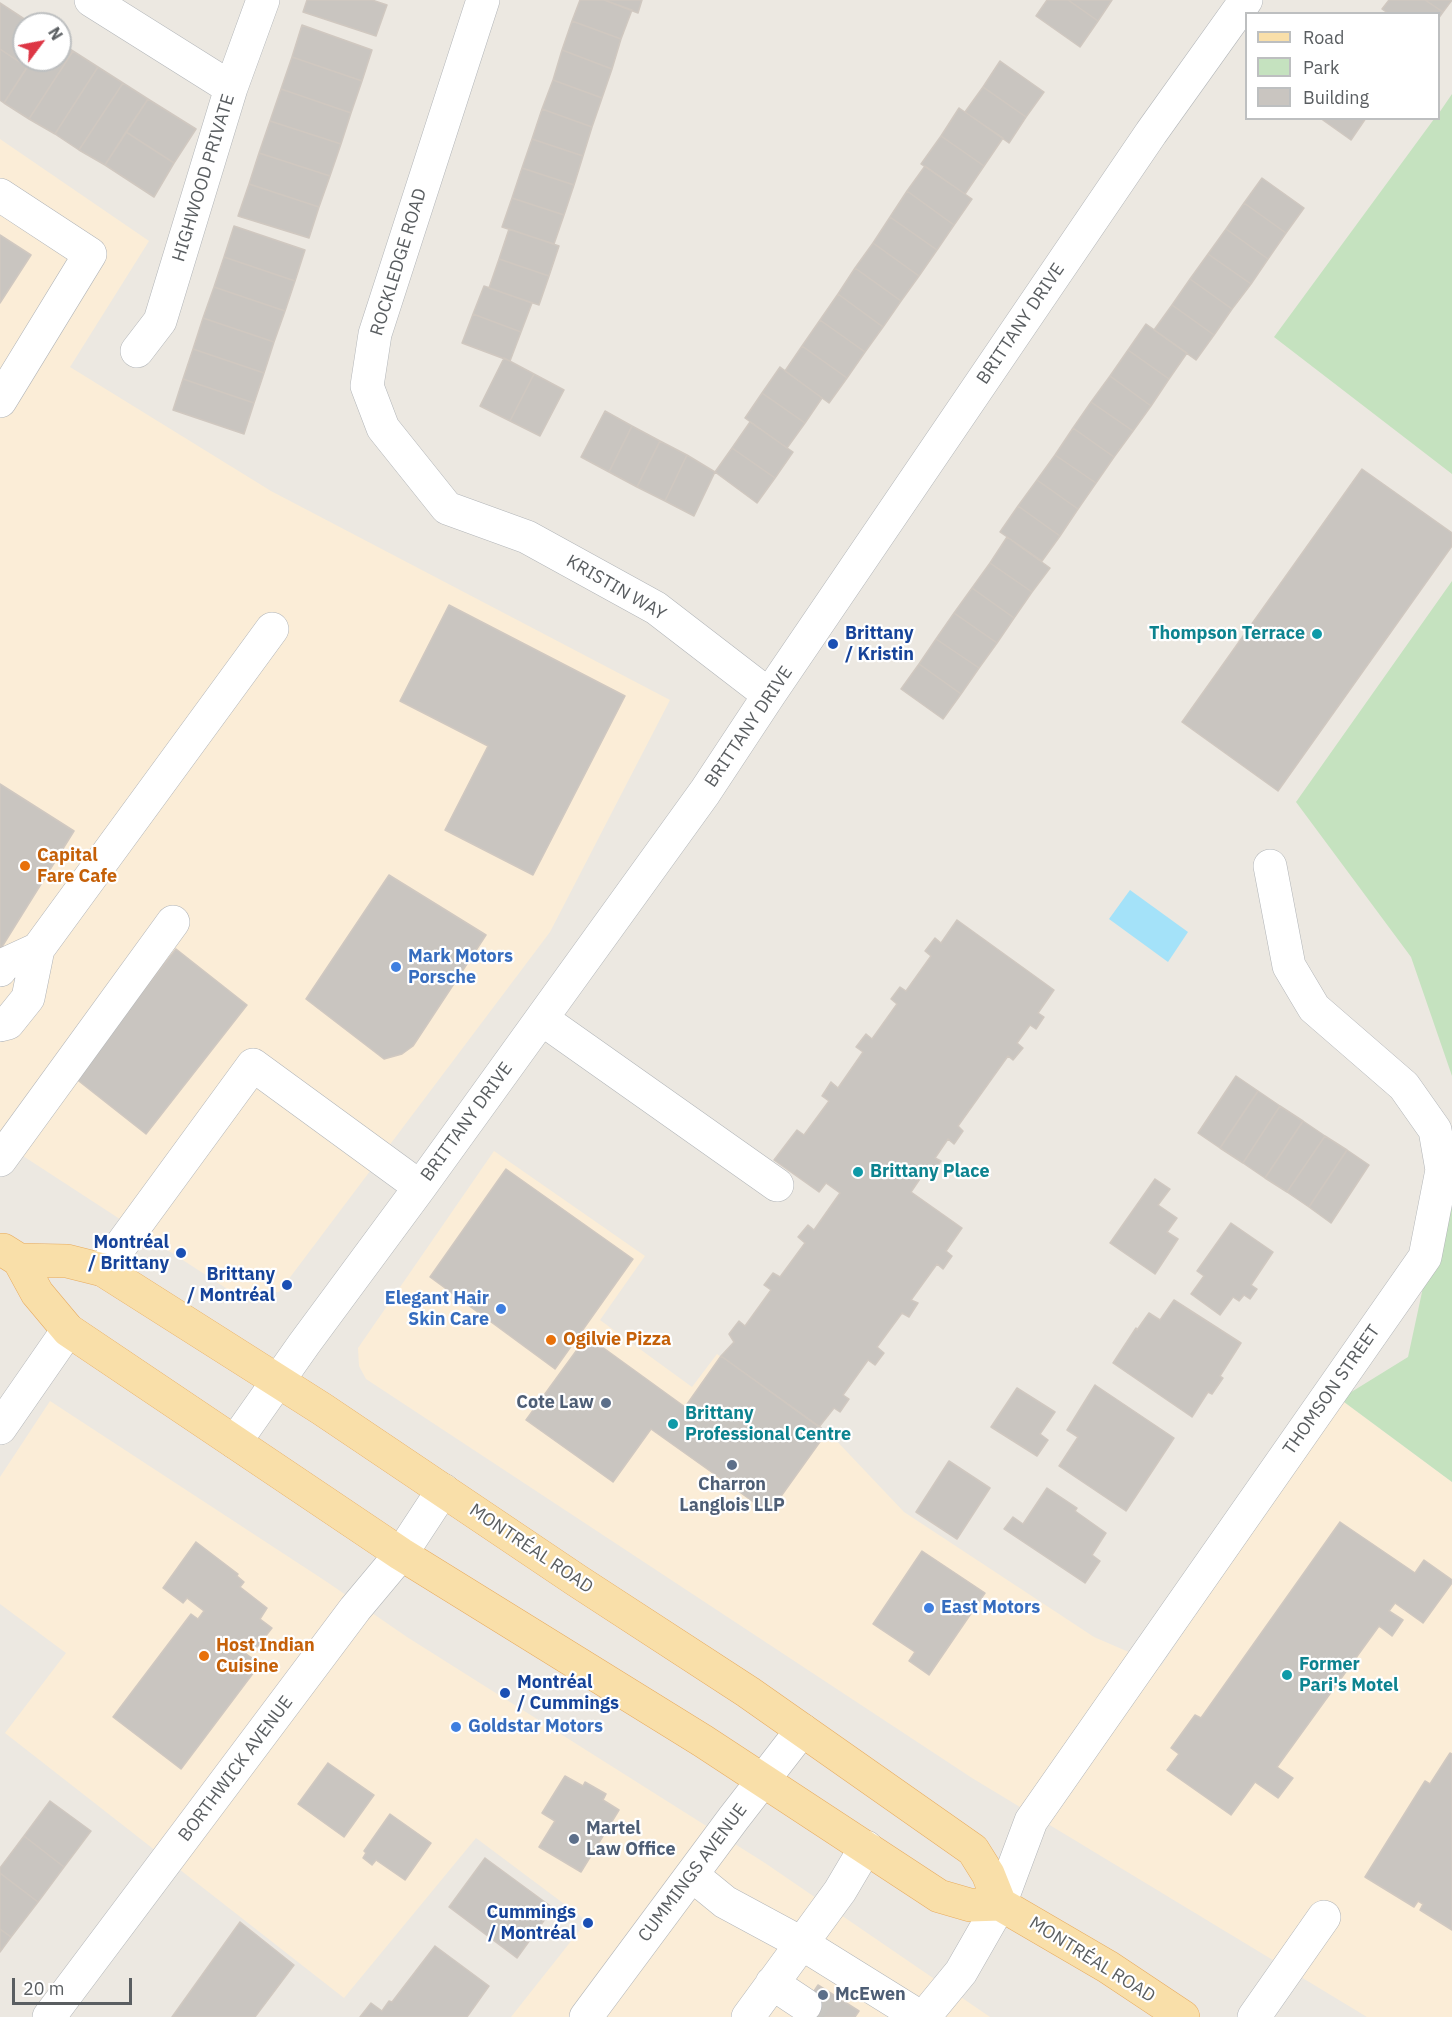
<!DOCTYPE html>
<html>
<head>
<meta charset="utf-8">
<style>
	body { margin:0 }
	#map { position:relative; width:1452px; height:2017px; overflow:hidden; background:#ece8e1; font-family:"IBM Plex Sans",sans-serif }
	canvas { display:block }
	.legend { position:absolute; left:1245px; top:12px; width:195px; height:108px; box-sizing:border-box; background:#fff; border:2px solid #bdbfc0; margin:0; padding:8px 10px; list-style:none; font-size:18px; color:#5a5e61 }
	.legend li { display:flex; align-items:center; gap:12px; height:30px }
	.legend b { width:30px; border:2px solid #bdbfc0 }
	.north { position:absolute; left:12px; top:12px; width:60px; height:60px; box-sizing:border-box; background:#fff; border:2px solid #bdbfc0; border-radius:50%; rotate:58deg; font-size:16px; font-weight:700; line-height:24px; text-align:center; color:#5a5e61 }
	.north::after { content:''; display:block; margin:auto; width:21px; height:27px; background:#dd3645; clip-path:polygon(50% 0,100% 100%,50% 72%,0 100%) }
	.scale { position:absolute; left:12px; top:1978px; width:120px; height:27px; box-sizing:border-box; border:3px solid #5a5e61; border-top:0; padding-left:8px; font-size:18px; line-height:21px; white-space:nowrap; color:#5a5e61; -webkit-text-stroke:4px #fff; paint-order:stroke }
</style>
</head>
<body>
<div id="map">
<canvas width="1452" height="2017"></canvas>
<ul class="legend">
<li><b style="height:8px;background:#f9dfa9"></b>Road</li>
<li><b style="height:16px;background:#c5e2bf"></b>Park</li>
<li><b style="height:16px;background:#c9c5c0"></b>Building</li>
</ul>
<div class="north">N</div>
<div class="scale">20 m</div>
</div>
<script>
const ctx = document.querySelector('canvas').getContext('2d');
ctx.lineJoin = 'round';
function fill(path, color) { ctx.fillStyle = color; ctx.fill(path, 'evenodd'); }
const poly = rows => new Path2D(rows.map(r => 'M' + r).join(''));
function strokePath(path, color, width, dash) { ctx.strokeStyle = color; ctx.lineWidth = width; ctx.lineCap = dash ? 'butt' : 'round'; ctx.setLineDash(dash || []); ctx.stroke(path); }
function label(font, color, halo, rows, align = 'center') {
  ctx.font = font + ' "IBM Plex Sans",sans-serif'; ctx.lineWidth = 4.5; ctx.setLineDash([]); ctx.textBaseline = 'middle'; ctx.strokeStyle = halo; ctx.fillStyle = color; for (const [text, x, y, turn = 0] of rows) {
    ctx.save(); ctx.translate(x, y); ctx.rotate((+turn || 0) * Math.PI / 180); ctx.textAlign = isNaN(turn) ? turn : align; if (halo) ctx.strokeText(text, 0, 0); ctx.fillText(text, 0, 0); ctx.restore();
  }
}
fill(poly([
	[0,139,149,241,70,367,271,491,670,700,550,932,279,1292,235,1294,0,1141],
	[494,1151,645,1256,600,1320,692,1387,717,1354,831,1435,904,1512,1094,1637,1161,1666,1340,1399,1452,1482,1452,2017,1367,2017,972,1778,366,1379,359,1366,358,1348],
	[50,1401,327,1582,407,1637,765,1863,990,2017,511,2017,587,1921,476,1838,344,1998,5,1733,66,1653,0,1604,0,1477]
]), '#fbedd7');
fill(poly([
	[1452,94,1452,474,1274,337,1434,119,1438,118,1439,113],
	[1452,581,1452,1076,1411,957,1296,802],
	[1452,1172,1452,1482,1340,1399,1408,1357,1444,1190]
]), '#c5e2bf');
fill(poly([
	[1130,890,1188,932,1168,962,1109,919]
]), '#a4e2f9');
const building = poly([
	[307,0,372,0,387,5,376,36,303,12,307,0],
	[580,0,604,0,632,10,621,39,572,21,580,0],
	[604,0,642,0,638,13,604,0],
	[1047,0,1068,0,1098,21,1080,47,1036,16,1047,0],
	[1068,0,1112,0,1098,21,1068,0],
	[1389,0,1425,0,1443,12,1438,19,1438,14,1389,14,1382,9,1389,0],
	[1425,0,1452,0,1443,12,1425,0],
	[0,3,32,24,24,24,24,60,32,60,27,67,0,49,0,3],
	[572,21,621,39,612,69,562,50,572,21],
	[302,25,372,50,362,81,292,57,302,25],
	[60,43,73,51,29,119,4,103,32,60,60,60,60,43],
	[0,49,27,67,4,103,0,100,0,49],
	[562,50,612,69,602,98,553,80,562,50],
	[73,51,98,67,55,134,29,119,73,51],
	[292,57,362,81,351,113,281,89,292,57],
	[1000,61,1044,92,1026,117,983,87,1000,61],
	[98,67,123,83,79,150,55,134,98,67],
	[553,80,602,98,592,127,542,109,553,80],
	[123,83,148,99,105,165,79,150,123,83],
	[983,87,1026,117,1009,143,965,112,983,87],
	[281,89,351,113,341,144,270,121,281,89],
	[148,99,196,129,174,163,126,132,148,99],
	[959,108,1003,138,984,166,941,136,959,108],
	[542,109,592,127,583,156,532,139,542,109],
	[1320,118,1366,118,1351,140,1320,118],
	[270,121,341,144,330,176,259,153,270,121],
	[126,132,174,163,154,197,105,165,126,132],
	[941,136,984,166,965,194,921,164,941,136],
	[532,139,583,156,574,185,522,168,532,139],
	[259,153,330,176,319,207,249,184,259,153],
	[925,166,972,199,954,225,907,191,925,166],
	[522,168,574,185,564,215,512,198,522,168],
	[1262,178,1304,208,1286,233,1244,203,1262,178],
	[249,184,319,207,309,238,238,216,249,184],
	[907,191,954,225,937,250,890,217,907,191],
	[512,198,564,215,554,244,502,227,512,198],
	[1244,203,1286,233,1268,259,1226,229,1244,203],
	[890,217,937,250,919,276,873,243,890,217],
	[234,226,305,250,295,281,224,257,234,226],
	[509,229,559,246,549,276,499,259,509,229],
	[1226,229,1268,259,1251,284,1208,254,1226,229],
	[0,235,31,255,0,303,0,235],
	[873,243,919,276,901,301,855,268,873,243],
	[1208,254,1251,284,1232,309,1190,279,1208,254],
	[224,257,295,281,285,311,214,287,224,257],
	[499,259,549,276,539,305,489,288,499,259],
	[855,268,901,301,883,327,838,294,855,268],
	[1190,279,1232,309,1214,335,1172,305,1190,279],
	[484,286,532,303,521,332,473,314,484,286],
	[214,287,285,311,274,342,203,318,214,287],
	[838,294,883,327,865,352,820,320,838,294],
	[1172,305,1214,335,1196,360,1154,330,1172,305],
	[473,314,521,332,510,361,462,343,473,314],
	[203,318,274,342,264,373,193,349,203,318],
	[820,320,865,352,847,378,802,346,820,320],
	[1146,324,1187,353,1169,379,1128,350,1146,324],
	[802,346,847,378,829,403,785,371,802,346],
	[193,349,264,373,254,403,183,379,193,349],
	[1128,350,1169,379,1151,406,1110,376,1128,350],
	[504,358,534,374,510,421,480,406,504,358],
	[780,367,822,398,805,423,762,393,780,367],
	[534,374,564,390,540,436,510,421,534,374],
	[1110,376,1151,406,1133,431,1091,402,1110,376],
	[183,379,254,403,244,434,173,410,183,379],
	[762,393,805,423,787,448,745,418,762,393],
	[1091,402,1133,431,1114,457,1073,428,1091,402],
	[605,411,632,426,609,472,581,457,605,411],
	[750,422,793,452,775,478,732,448,750,422],
	[632,426,660,441,637,487,609,472,632,426],
	[1073,428,1114,457,1096,483,1055,455,1073,428],
	[660,441,687,455,665,501,637,487,660,441],
	[732,448,775,478,757,503,715,472,732,448],
	[687,455,715,472,694,516,665,501,687,455],
	[1055,455,1096,483,1078,509,1037,480,1055,455],
	[1362,469,1452,533,1452,546,1278,791,1182,722,1362,469],
	[1037,480,1078,509,1060,536,1018,506,1037,480],
	[1018,506,1060,536,1042,561,1000,532,1018,506],
	[1007,537,1050,568,1032,592,990,563,1007,537],
	[990,563,1032,592,1014,618,972,588,990,563],
	[972,588,1014,618,997,643,954,613,972,588],
	[449,605,625,696,533,875,445,830,488,746,400,701,449,605],
	[954,613,997,643,979,668,936,639,954,613],
	[936,639,979,668,961,694,919,664,936,639],
	[919,664,961,694,943,719,901,689,919,664],
	[0,784,74,831,0,950,0,784],
	[389,875,486,935,413,1046,402,1054,384,1059,306,999,389,875],
	[957,920,1054,990,1038,1013,1044,1017,1036,1029,1030,1025,1017,1043,1023,1048,1013,1060,1008,1056,958,1126,963,1131,954,1144,948,1139,935,1158,941,1161,932,1174,926,1170,911,1192,962,1228,946,1251,952,1256,943,1269,937,1264,911,1300,918,1303,909,1317,902,1313,877,1347,884,1353,875,1365,868,1360,843,1395,849,1399,840,1412,834,1408,819,1427,721,1356,734,1342,729,1334,739,1321,745,1326,771,1290,764,1285,773,1273,780,1277,805,1243,798,1237,808,1225,814,1230,840,1193,826,1183,819,1192,774,1160,797,1130,804,1135,829,1101,822,1096,831,1082,838,1088,863,1052,856,1047,866,1034,872,1039,897,1004,891,999,900,987,906,991,931,956,925,951,935,938,941,943,957,920],
	[176,949,247,1005,146,1134,75,1078,176,949],
	[1236,1076,1258,1091,1220,1148,1198,1133,1236,1076],
	[1258,1091,1280,1106,1243,1163,1220,1148,1258,1091],
	[1280,1106,1303,1121,1265,1178,1243,1163,1280,1106],
	[1303,1121,1325,1136,1287,1192,1265,1178,1303,1121],
	[1325,1136,1347,1150,1309,1207,1287,1192,1325,1136],
	[1347,1150,1369,1165,1331,1223,1309,1207,1347,1150],
	[506,1169,633,1259,555,1369,430,1277,506,1169],
	[1155,1179,1170,1189,1158,1205,1177,1218,1167,1232,1178,1239,1155,1274,1110,1243,1155,1179],
	[1231,1223,1273,1252,1251,1285,1257,1289,1250,1299,1244,1295,1239,1301,1233,1297,1220,1315,1191,1294,1204,1276,1197,1271,1231,1223],
	[1174,1300,1241,1343,1220,1376,1223,1378,1212,1394,1208,1392,1192,1417,1113,1363,1136,1328,1137,1330,1149,1313,1160,1320,1174,1300],
	[587,1336,685,1407,721,1356,827,1432,769,1513,651,1429,613,1482,526,1420,587,1336],
	[1095,1385,1174,1438,1126,1511,1059,1466,1078,1437,1067,1430,1095,1385],
	[1017,1388,1055,1412,1040,1434,1048,1440,1037,1456,991,1427,1017,1388],
	[949,1461,990,1488,957,1539,916,1512,949,1461],
	[1047,1488,1077,1508,1075,1511,1106,1533,1092,1555,1100,1561,1085,1583,1004,1529,1013,1517,1023,1524,1047,1488],
	[1340,1522,1415,1573,1424,1560,1452,1580,1452,1583,1423,1623,1395,1603,1389,1611,1403,1620,1392,1636,1379,1626,1277,1767,1293,1778,1278,1798,1255,1782,1231,1815,1167,1770,1179,1754,1171,1748,1195,1715,1201,1718,1340,1522],
	[196,1542,238,1574,237,1576,244,1582,240,1587,267,1608,260,1619,272,1628,257,1647,245,1638,242,1643,238,1640,234,1645,260,1664,181,1769,113,1717,191,1614,198,1619,204,1611,187,1598,183,1603,163,1588,196,1542],
	[922,1551,985,1593,929,1675,909,1661,915,1652,873,1624,922,1551],
	[1450,1753,1452,1754,1452,1930,1420,1910,1423,1904,1418,1901,1414,1907,1365,1877,1425,1781,1430,1784,1450,1753],
	[328,1763,374,1795,344,1837,298,1804,328,1763],
	[565,1776,583,1786,585,1782,606,1794,603,1800,619,1810,581,1872,539,1847,555,1821,542,1813,565,1776],
	[50,1801,91,1831,64,1867,24,1836,50,1801],
	[390,1814,431,1843,405,1880,376,1860,372,1865,363,1858,366,1853,364,1851,390,1814],
	[24,1836,64,1867,38,1902,0,1873,0,1868,24,1836],
	[485,1858,553,1908,517,1958,449,1907,485,1858],
	[0,1873,38,1902,11,1937,0,1929,0,1873],
	[240,1922,294,1965,255,2017,172,2017,240,1922],
	[0,1929,11,1937,0,1952,0,1929],
	[435,1946,489,1986,467,2017,360,2017,371,2003,382,2011,389,2001,392,2002,435,1946],
	[818,1985,859,2011,855,2017,797,2017,818,1985]
]);
fill(building, '#c9c5c0');
strokePath(building, '#d0c8c0', 1.5);
strokePath(poly([
	[805,2005,824,2017]
]), '#c8c6c1', 33, [33, 16]);
const minor = poly([
	[91,0,231,88],
	[483,0,375,334,367,386,383,428,447,508,527,537,656,608,769,695],
	[0,195,90,254,0,401],
	[137,351,160,321,231,88,263,0],
	[0,970,3,965,38,949],
	[542,1019,777,1185],
	[0,1025,8,1023,28,998,38,949,272,629],
	[0,1160,173,922],
	[103,1270,253,1065,420,1187],
	[0,1428,68,1330],
	[235,1442,304,1344,420,1187,705,792,769,695,1151,133,1246,0],
	[692,1875,725,1902,801,1943,920,2017],
	[772,1983,805,2005],
	[49,2017,355,1609,401,1554,443,1490],
	[586,2017,733,1819,802,1730],
	[748,2017,840,1891,866,1847],
	[924,2017,961,1972,1000,1904,1031,1821,1425,1257,1442,1170,1435,1130,1404,1086,1314,1008,1289,966,1270,866],
	[1254,2017,1324,1917]
]);
const major = poly([
	[3,1250,19,1260,67,1261,103,1270,322,1409,576,1580,748,1692,973,1850,988,1874,1000,1904],
	[19,1260,37,1293,68,1330,401,1554,703,1741,939,1896,970,1905,1000,1904,1108,1967,1183,2017]
]);
strokePath(minor, '#b2b5b8', 34);
strokePath(major, '#e7ab5f', 34);
strokePath(minor, '#fff', 33);
strokePath(major, '#f9dfa9', 33);
for (const [x, y, r, color] of [
	[1317,634,6,"#0f9aa8"],
	[833,644,6,"#1a4fb4"],
	[25,866,6,"#e8710a"],
	[396,967,6,"#3f7fe0"],
	[858,1172,6,"#0f9aa8"],
	[181,1253,6,"#1a4fb4"],
	[287,1285,6,"#1a4fb4"],
	[501,1309,6,"#3f7fe0"],
	[551,1340,6,"#e8710a"],
	[606,1403,6,"#5c6f8a"],
	[673,1424,6,"#0f9aa8"],
	[732,1465,6,"#5c6f8a"],
	[929,1608,6,"#3f7fe0"],
	[204,1656,6,"#e8710a"],
	[1287,1675,6,"#0f9aa8"],
	[505,1693,6,"#1a4fb4"],
	[456,1727,6,"#3f7fe0"],
	[574,1839,6,"#5c6f8a"],
	[588,1923,6,"#1a4fb4"],
	[823,1995,6,"#5c6f8a"]
]) { const dot = new Path2D(); dot.arc(x, y, r, 0, 2 * Math.PI); ctx.fillStyle = color; ctx.fill(dot); strokePath(dot, '#fff', 2); }
label('18px', '#5a5e61', '#fff', [
	["HIGHWOOD PRIVATE",204,178,-73],
	["ROCKLEDGE ROAD",399,262,-73],
	["BRITTANY DRIVE",1021,324,-56],
	["KRISTIN WAY",616,588,30],
	["BRITTANY DRIVE",749,727,-56],
	["BRITTANY DRIVE",467,1122,-54],
	["THOMSON STREET",1332,1390,-55],
	["MONTRÉAL ROAD",531,1549,34],
	["BORTHWICK AVENUE",236,1769,-53],
	["CUMMINGS AVENUE",693,1873,-53],
	["MONTRÉAL ROAD",1092,1960,32]
]);
label('bold 18px', '#164399', '#fff', [
	["Brittany",845,634,"left"],
	["/ Kristin",845,655,"left"],
	["Montréal",169,1243],
	["/ Brittany",169,1264],
	["Brittany",275,1275],
	["/ Montréal",275,1296],
	["Montréal",517,1683,"left"],
	["/ Cummings",517,1704,"left"],
	["Cummings",576,1913],
	["/ Montréal",576,1934]
], 'right');
label('bold 18px', '#0d838f', '#fff', [
	["Thompson Terrace",1305,634,"right"],
	["Brittany Place",870,1172],
	["Brittany",685,1414],
	["Professional Centre",685,1435],
	["Former",1299,1665],
	["Pari's Motel",1299,1686]
], 'left');
label('bold 18px', '#c56008', '#fff', [
	["Capital",37,856],
	["Fare Cafe",37,877],
	["Ogilvie Pizza",563,1340],
	["Host Indian",216,1646],
	["Cuisine",216,1667]
], 'left');
label('bold 18px', '#366cbe', '#fff', [
	["Mark Motors",408,957],
	["Porsche",408,978],
	["Elegant Hair",489,1299,"right"],
	["Skin Care",489,1320,"right"],
	["East Motors",941,1608],
	["Goldstar Motors",468,1727]
], 'left');
label('bold 18px', '#4e5e75', '#fff', [
	["Cote Law",594,1403,"right"],
	["Charron",732,1485,"center"],
	["Langlois LLP",732,1506,"center"],
	["Martel",586,1829],
	["Law Office",586,1850],
	["McEwen",835,1995]
], 'left');
</script>
</body>
</html>
